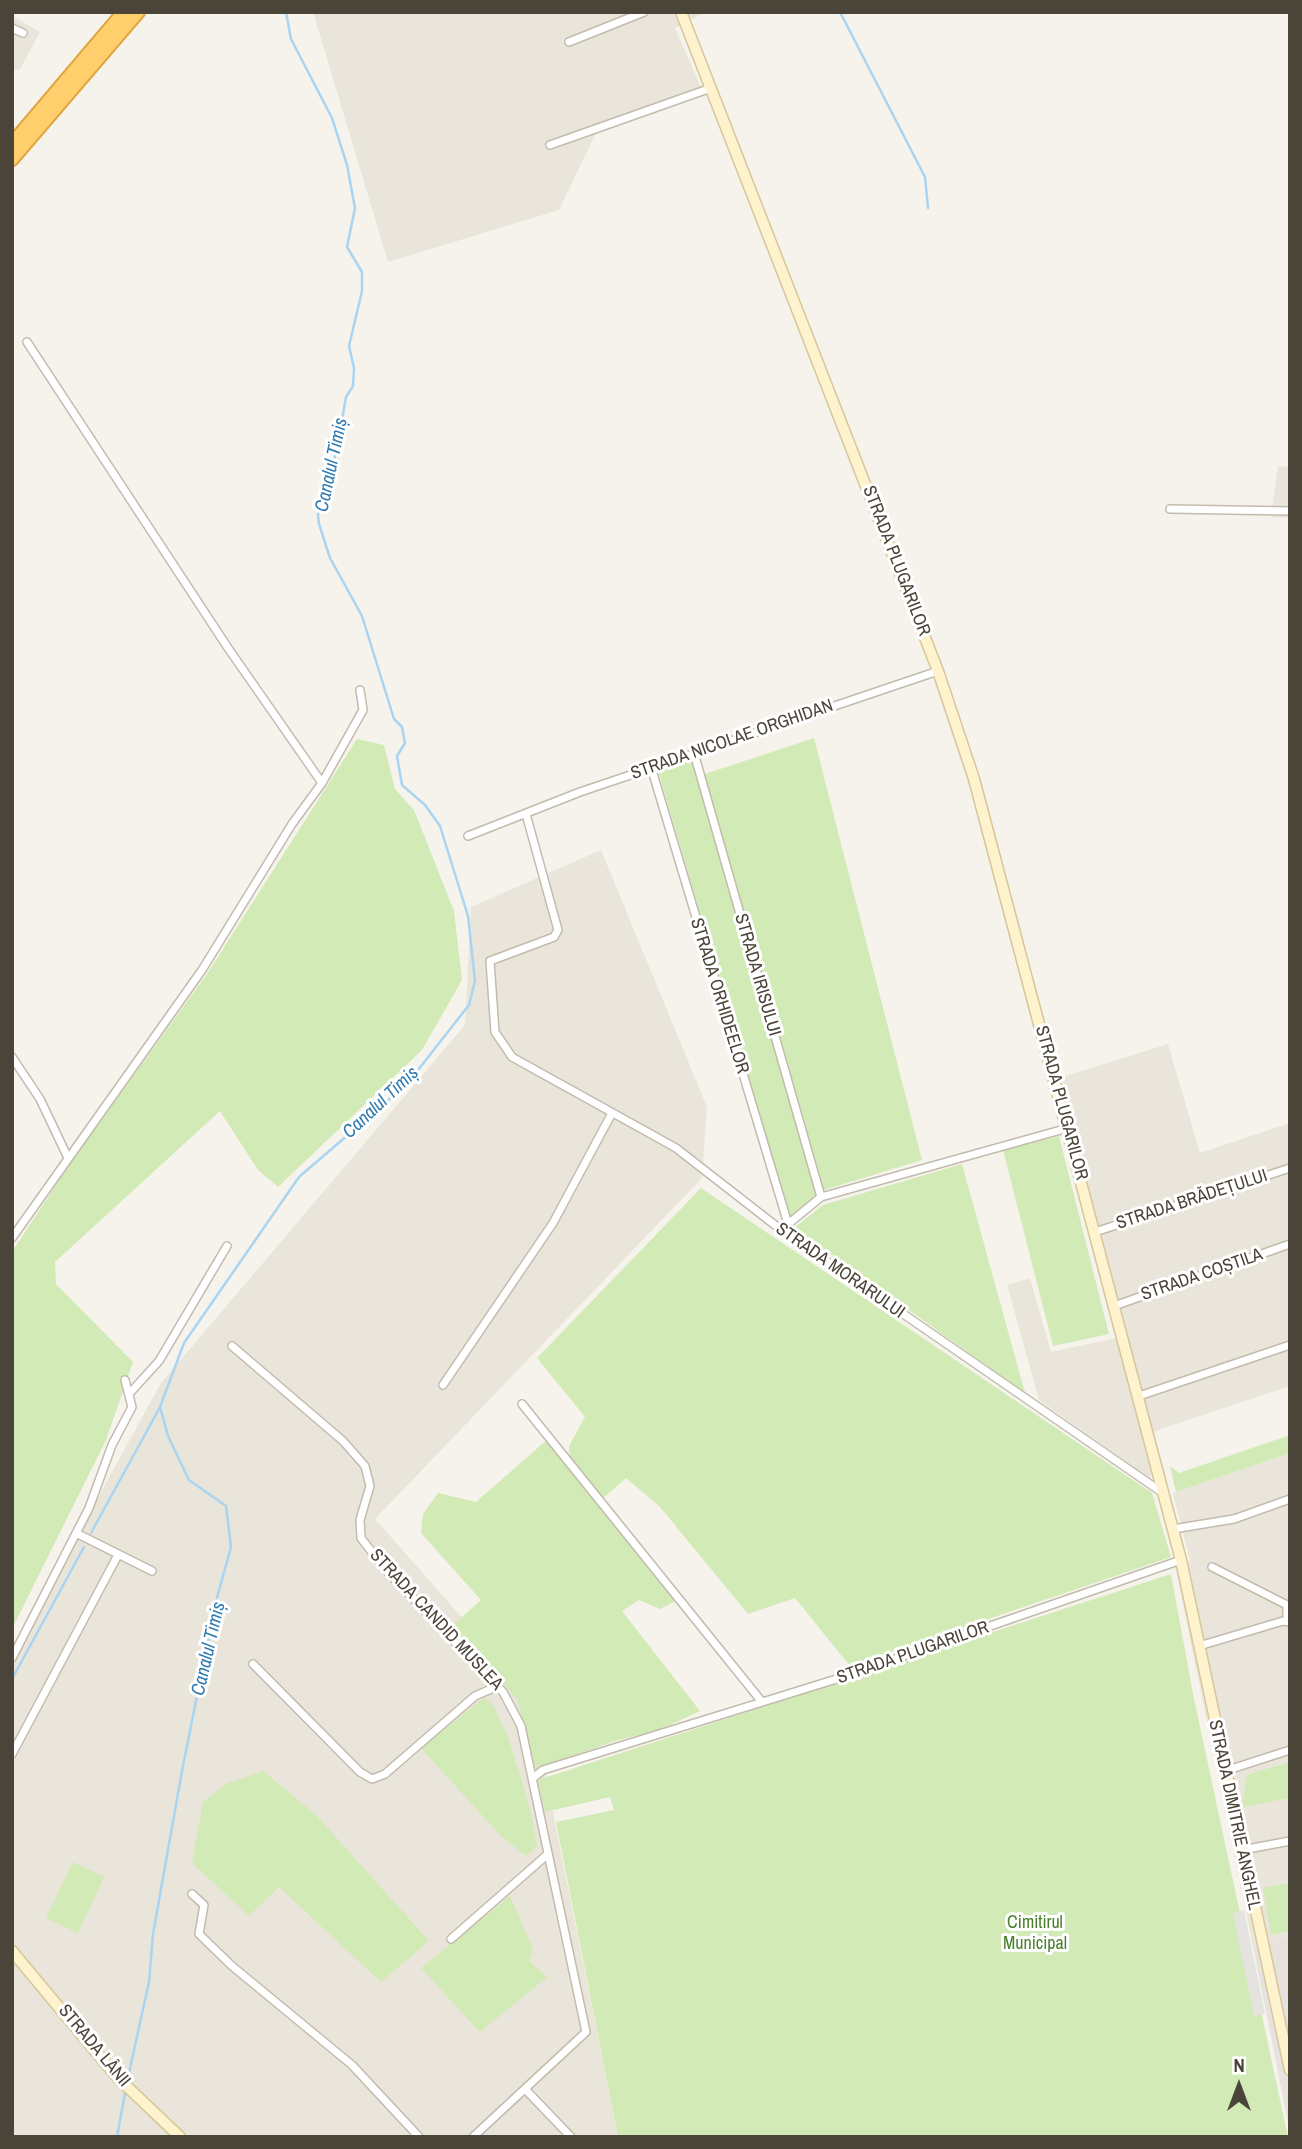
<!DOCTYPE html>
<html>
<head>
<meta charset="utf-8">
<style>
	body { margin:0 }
	#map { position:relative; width:1302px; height:2149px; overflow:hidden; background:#f6f3ec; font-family:"Archivo Narrow",sans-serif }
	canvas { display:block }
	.frame { position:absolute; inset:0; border:14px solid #4b4439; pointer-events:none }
	.north { position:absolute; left:1204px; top:2051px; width:70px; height:70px; -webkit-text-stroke:5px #fff; paint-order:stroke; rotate:0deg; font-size:19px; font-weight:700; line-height:28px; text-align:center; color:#4b4439 }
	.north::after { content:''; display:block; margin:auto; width:24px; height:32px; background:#4b4439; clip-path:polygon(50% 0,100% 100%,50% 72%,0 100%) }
</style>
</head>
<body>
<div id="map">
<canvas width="1302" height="2149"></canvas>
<div class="frame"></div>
<div class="north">N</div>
</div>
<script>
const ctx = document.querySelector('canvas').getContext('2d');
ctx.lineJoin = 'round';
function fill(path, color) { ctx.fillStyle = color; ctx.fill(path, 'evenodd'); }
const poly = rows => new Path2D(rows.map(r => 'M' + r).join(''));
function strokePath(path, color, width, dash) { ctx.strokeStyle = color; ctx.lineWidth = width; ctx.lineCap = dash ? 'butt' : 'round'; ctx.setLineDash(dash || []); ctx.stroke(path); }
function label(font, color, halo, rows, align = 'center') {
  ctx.font = font + ' "Archivo Narrow",sans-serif'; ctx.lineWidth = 6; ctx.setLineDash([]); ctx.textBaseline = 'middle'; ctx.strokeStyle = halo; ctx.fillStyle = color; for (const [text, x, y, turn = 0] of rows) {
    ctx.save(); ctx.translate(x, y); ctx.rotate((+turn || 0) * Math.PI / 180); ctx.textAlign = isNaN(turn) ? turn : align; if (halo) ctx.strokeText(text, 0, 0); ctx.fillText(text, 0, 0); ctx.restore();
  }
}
fill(poly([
	[313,12,706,12,675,28,704,94,596,133,559,210,388,262],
	[12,16,40,32,19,71,12,68],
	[1278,466,1290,467,1290,518,1271,517],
	[601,850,707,1107,702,1178,375,1519,512,1674,543,1763,618,2137,12,2137,12,1653,161,1383,465,1025,471,907],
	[1168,1044,1200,1153,1290,1123,1290,1386,1155,1431,1151,1479,1039,1400,1007,1285,1030,1278,1051,1352,1116,1338,1059,1078],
	[1290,1453,1290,1938,1253,1946,1175,1566,1190,1561,1173,1493]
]), '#eae5da');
fill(poly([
	[1290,1938,1290,2133,1253,1946]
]), '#e6e2dd');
fill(poly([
	[814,738,922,1160,824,1190,790,1218,658,771,692,759,705,774],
	[357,739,384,745,395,789,414,810,454,911,462,980,422,1050,278,1187,258,1170,220,1111,55,1262,56,1284,133,1362,106,1440,12,1629,12,1252,71,1162,207,974],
	[1059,1136,1109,1334,1053,1346,1003,1150],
	[962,1164,1025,1393,794,1228,823,1205],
	[701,1188,1152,1493,1171,1557,850,1666,795,1598,748,1614,660,1507,626,1478,601,1500,676,1601,660,1609,639,1600,622,1611,700,1711,659,1730,615,1741,536,1769,517,1699,452,1626,481,1600,421,1533,423,1514,438,1493,476,1502,549,1438,570,1459,569,1446,585,1417,537,1358],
	[1290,1435,1290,1453,1176,1492,1170,1466,1179,1473],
	[1171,1574,1193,1694,1288,2137,618,2137,556,1822,614,1810,610,1797,545,1812,538,1780],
	[484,1698,493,1705,508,1737,531,1812,537,1846,526,1856,500,1835,421,1748],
	[1290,1762,1290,1798,1242,1807,1247,1775],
	[263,1771,315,1814,429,1941,381,1982,279,1887,249,1916,192,1863,203,1802,226,1784],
	[73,1862,104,1877,78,1933,46,1918],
	[1290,1883,1290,1931,1271,1935,1263,1888],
	[510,1896,533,1949,529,1961,547,1977,480,2032,421,1968]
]), '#d2eab5');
fill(poly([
	[1244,1910,1265,2014,1254,2016,1233,1913]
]), '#e5e3e0');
strokePath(poly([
	[840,12,925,177,928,208],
	[91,1533,160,1407],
	[12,1679,84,1547],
	[127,2082,149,1982,153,1934,182,1771,216,1601,231,1547,226,1506,189,1480,168,1436,160,1407,184,1343,299,1177,407,1084,469,1005,475,981,468,916,440,826,425,805,402,785,397,756,405,743,402,727,394,719,362,616,330,558,319,524,318,515,337,449,346,397,353,386,354,368,349,346,362,291,362,272,347,247,355,208,347,165,332,118,291,39,286,12],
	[117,2137,126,2088]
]), '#a9d4f2', 2.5);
const street = poly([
	[12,28,23,33],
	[569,42,644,12],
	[550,145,711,88],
	[27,342,228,648,322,783],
	[1170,509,1290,511],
	[694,753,821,1197],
	[651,767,788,1224],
	[526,814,558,930,554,937,490,961,495,1032,512,1057,676,1148,780,1229,1163,1493],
	[468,836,580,792,938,671],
	[12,1057,40,1099,68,1158],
	[787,1225,821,1197,1068,1128],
	[1095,1232,1290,1168],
	[12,1238,202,970,292,824,322,783,363,710,360,690],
	[1114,1306,1290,1244],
	[232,1346,343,1441,365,1466,370,1486,360,1520,361,1538,385,1569,503,1692,521,1726,586,2032,473,2137],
	[443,1385,553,1223,612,1113],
	[129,1394,159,1361,227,1246],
	[1139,1396,1290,1345],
	[522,1404,762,1702],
	[1173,1529,1234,1519,1290,1499],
	[76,1533,152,1571],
	[1212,1567,1287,1605,1287,1621],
	[1199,1646,1283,1621,1289,1622],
	[12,1658,89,1508,112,1445,132,1407,125,1380],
	[253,1664,360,1772,372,1779,385,1774,475,1696,498,1686],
	[12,1754,118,1555],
	[1225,1771,1290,1750],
	[533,1778,543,1770,843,1677,1181,1560],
	[1242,1850,1290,1841],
	[192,1894,204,1905,199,1934,232,1966,352,2065,419,2137],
	[451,1939,548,1854],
	[525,2089,571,2137]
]);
const secondary = poly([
	[681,12,938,671,974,779,1181,1560,1290,2070],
	[12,1951,117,2077,180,2137]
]);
const highway = poly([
	[12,144,124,12],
	[12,159,138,12]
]);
strokePath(street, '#c2bbae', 10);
strokePath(secondary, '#d6c79b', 13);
strokePath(highway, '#e0a43c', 16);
strokePath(street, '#fff', 7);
strokePath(secondary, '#fff3cd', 10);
strokePath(highway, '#ffcf6e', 12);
label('18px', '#4b4439', '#fff', [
	["STRADA PLUGARILOR",896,561,69],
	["STRADA NICOLAE ORGHIDAN",732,740,-19],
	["STRADA IRISULUI",757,975,74],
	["STRADA ORHIDEELOR",719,996,73],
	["STRADA PLUGARILOR",1061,1103,75],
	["STRADA BRĂDEȚULUI",1192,1200,-18],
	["STRADA MORARULUI",840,1271,35],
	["STRADA COȘTILA",1202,1275,-19],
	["STRADA CANDID MUSLEA",436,1620,47],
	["STRADA PLUGARILOR",913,1653,-19],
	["STRADA DIMITRIE ANGHEL",1234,1815,78],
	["STRADA LÂNII",94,2046,50]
]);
label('18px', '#4a7f2a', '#fff', [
	["Cimitirul",1035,1923],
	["Municipal",1035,1944]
]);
label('italic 19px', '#2e7ab2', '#fff', [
	["Canalul Timiș",332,465,-78],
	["Canalul Timiș",381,1103,-43],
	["Canalul Timiș",209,1649,-77]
]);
</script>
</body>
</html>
